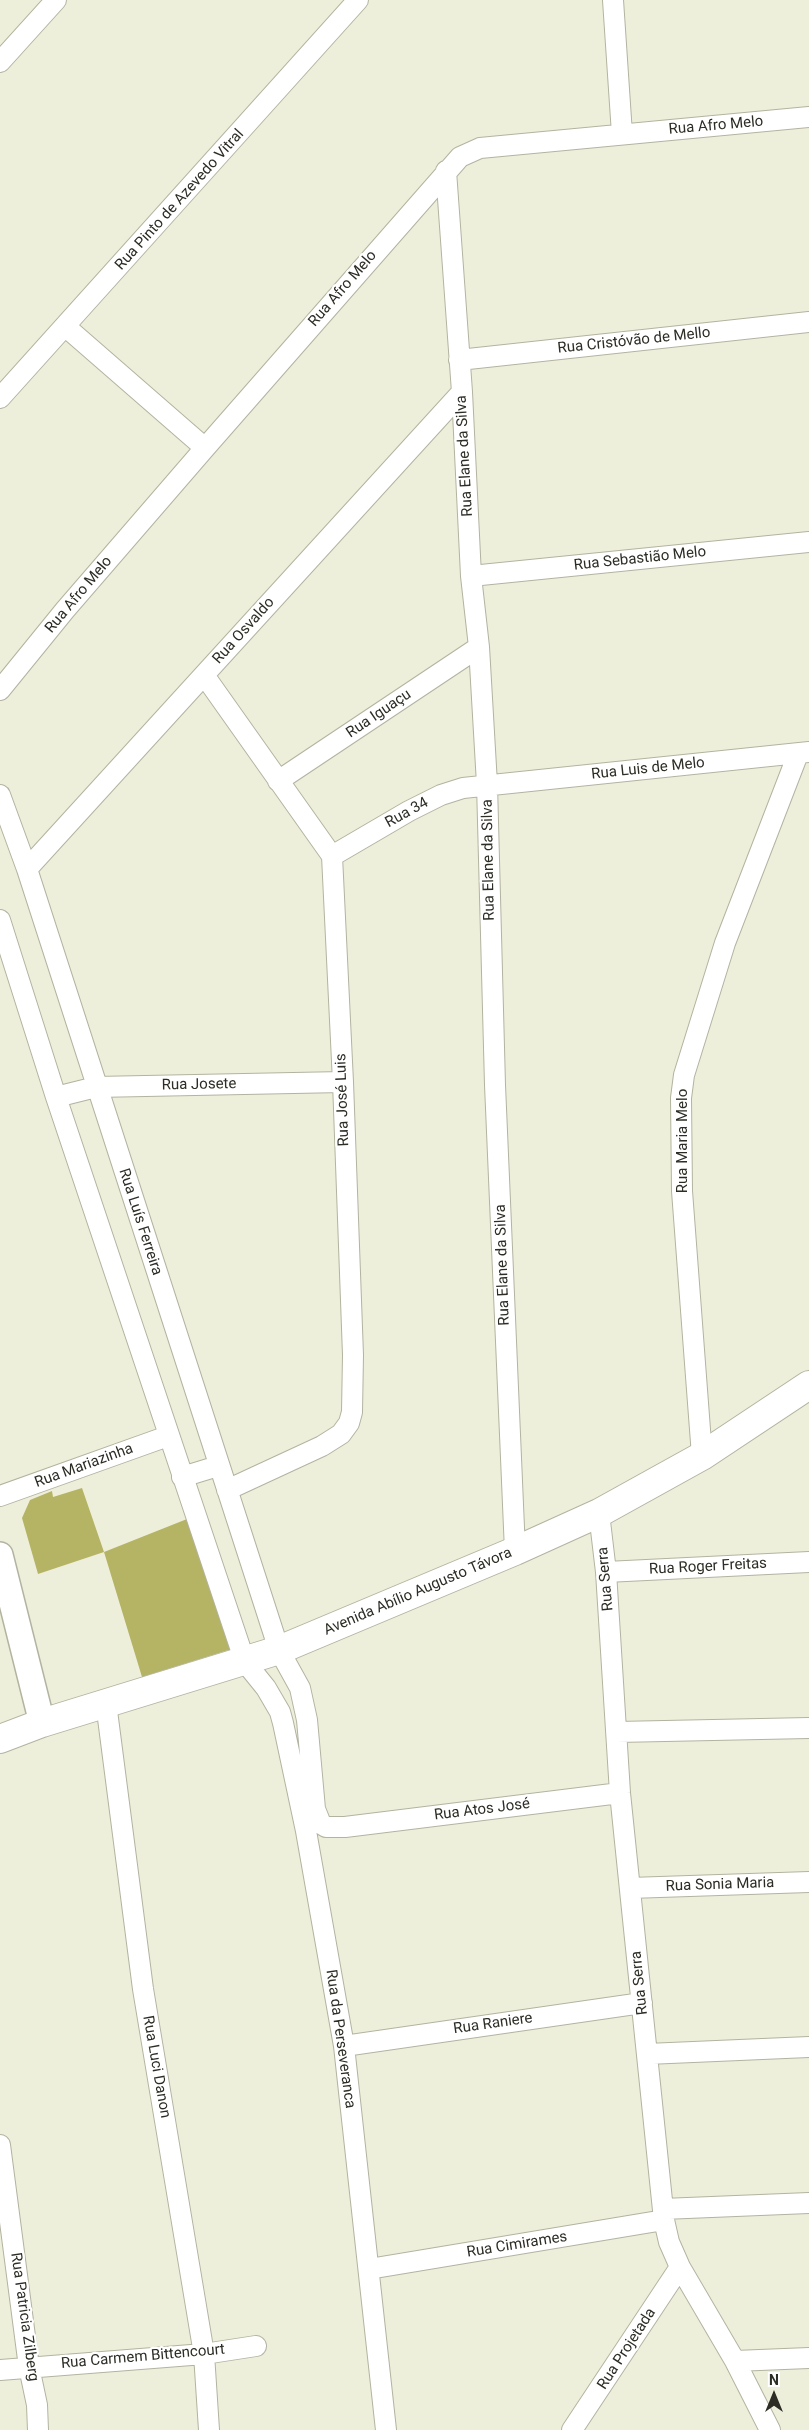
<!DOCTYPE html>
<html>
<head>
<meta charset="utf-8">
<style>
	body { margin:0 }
	#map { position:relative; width:809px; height:2430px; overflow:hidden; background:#eeefdb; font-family:Roboto,sans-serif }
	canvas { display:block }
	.north { position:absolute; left:749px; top:2370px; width:50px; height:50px; -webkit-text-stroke:4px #fff; paint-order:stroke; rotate:0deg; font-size:14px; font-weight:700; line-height:20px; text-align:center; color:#2d2d26 }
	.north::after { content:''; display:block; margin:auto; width:18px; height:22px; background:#2d2d26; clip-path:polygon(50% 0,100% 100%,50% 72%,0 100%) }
</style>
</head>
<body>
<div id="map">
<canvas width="809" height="2430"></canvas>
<div class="north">N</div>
</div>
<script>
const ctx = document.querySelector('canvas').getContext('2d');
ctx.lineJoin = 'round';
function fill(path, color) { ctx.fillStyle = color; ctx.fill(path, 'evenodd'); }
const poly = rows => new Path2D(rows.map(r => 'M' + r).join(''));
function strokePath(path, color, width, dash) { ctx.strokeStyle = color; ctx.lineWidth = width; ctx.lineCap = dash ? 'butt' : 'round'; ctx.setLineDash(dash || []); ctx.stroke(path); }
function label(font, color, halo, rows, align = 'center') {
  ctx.font = font + ' Roboto,sans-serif'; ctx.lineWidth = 4.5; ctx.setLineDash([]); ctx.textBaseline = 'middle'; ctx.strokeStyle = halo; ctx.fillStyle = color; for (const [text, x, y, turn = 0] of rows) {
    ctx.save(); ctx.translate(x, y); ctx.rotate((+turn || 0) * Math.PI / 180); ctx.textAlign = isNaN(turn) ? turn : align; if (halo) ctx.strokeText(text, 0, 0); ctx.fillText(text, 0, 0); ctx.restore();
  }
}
fill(poly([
	[82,1488,104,1552,38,1574,22,1518,30,1500,52,1491,53,1497],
	[187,1519,232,1649,142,1677,104,1552]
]), '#b5b464');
const minor = poly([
	[613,0,622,134],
	[0,62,56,0],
	[446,171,462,392,471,576,479,647,487,784,495,1085,515,1551],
	[66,327,205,448],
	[459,360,809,322],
	[0,398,358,0],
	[471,576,809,542],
	[204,675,332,856,343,1082,353,1355,352,1412,349,1423,341,1434,322,1446,227,1490],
	[0,690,65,610,205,448,460,157,480,148,809,117],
	[278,781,479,647],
	[0,795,27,869,279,1650,300,1688,307,1720,315,1809,321,1824,326,1827,345,1827,620,1793],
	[332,856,409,811,441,795,463,788,809,752],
	[27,869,462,392],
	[0,920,56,1097,245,1662,266,1688,280,1712,283,1723,306,1831,344,2046,386,2430],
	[56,1097,96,1087,343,1082],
	[702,1456,682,1191,681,1098,684,1075,725,943,798,754],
	[182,1477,218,1466],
	[0,1496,168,1436],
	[599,1513,606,1572,620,1793,664,2220,669,2242,680,2267,735,2361,809,2358],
	[606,1572,809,1562],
	[106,1703,143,1989,204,2354,209,2430],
	[617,1732,809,1728],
	[630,1888,809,1882],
	[344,2046,642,2003],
	[647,2054,809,2047],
	[0,2145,29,2367,37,2405,38,2430],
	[663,2209,809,2203],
	[369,2269,664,2220],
	[735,2361,770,2430],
	[0,2370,204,2354,256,2346],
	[572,2430,680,2267]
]);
const tertiary = poly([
	[0,1555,42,1723]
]);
const primary = poly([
	[0,1739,42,1723,279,1650,515,1551,599,1513,702,1456,809,1385]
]);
strokePath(minor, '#b3b3a1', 22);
strokePath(tertiary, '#b3b3a1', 28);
strokePath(primary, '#b3b3a1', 30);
strokePath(minor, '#fff', 20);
strokePath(tertiary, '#fff', 25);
strokePath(primary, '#fff', 28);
label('15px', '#2d2d26', '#fff', [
	["Rua Afro Melo",716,126,-5],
	["Rua Pinto de Azevedo Vitral",180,200,-48],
	["Rua Afro Melo",343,289,-49],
	["Rua Cristóvão de Mello",634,341,-6],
	["Rua Elane da Silva",465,456,-93],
	["Rua Sebastião Melo",640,559,-6],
	["Rua Afro Melo",79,595,-50],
	["Rua Osvaldo",244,631,-48],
	["Rua Iguaçu",379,714,-34],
	["Rua Luis de Melo",648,769,-6],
	["Rua 34",407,813,-29],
	["Rua Elane da Silva",489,860,-91],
	["Rua Josete",199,1085,-1],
	["Rua José Luis",343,1100,-92],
	["Rua Maria Melo",683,1141,-90],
	["Rua Luís Ferreira",140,1222,72],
	["Rua Elane da Silva",503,1265,-92],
	["Rua Mariazinha",84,1466,-20],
	["Rua Roger Freitas",708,1567,-3],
	["Rua Serra",606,1579,-95],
	["Avenida Abílio Augusto Távora",418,1592,-23],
	["Rua Atos José",482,1810,-7],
	["Rua Sonia Maria",720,1885,-2],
	["Rua Serra",640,1983,-96],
	["Rua Raniere",493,2024,-8],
	["Rua da Perseveranca",340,2039,82],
	["Rua Luci Danon",156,2067,80],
	["Rua Cimirames",517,2245,-9],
	["Rua Patricia Zilberg",24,2317,82],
	["Rua Projetada",627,2349,-57],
	["Rua Carmem Bittencourt",143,2357,-5]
]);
</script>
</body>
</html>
